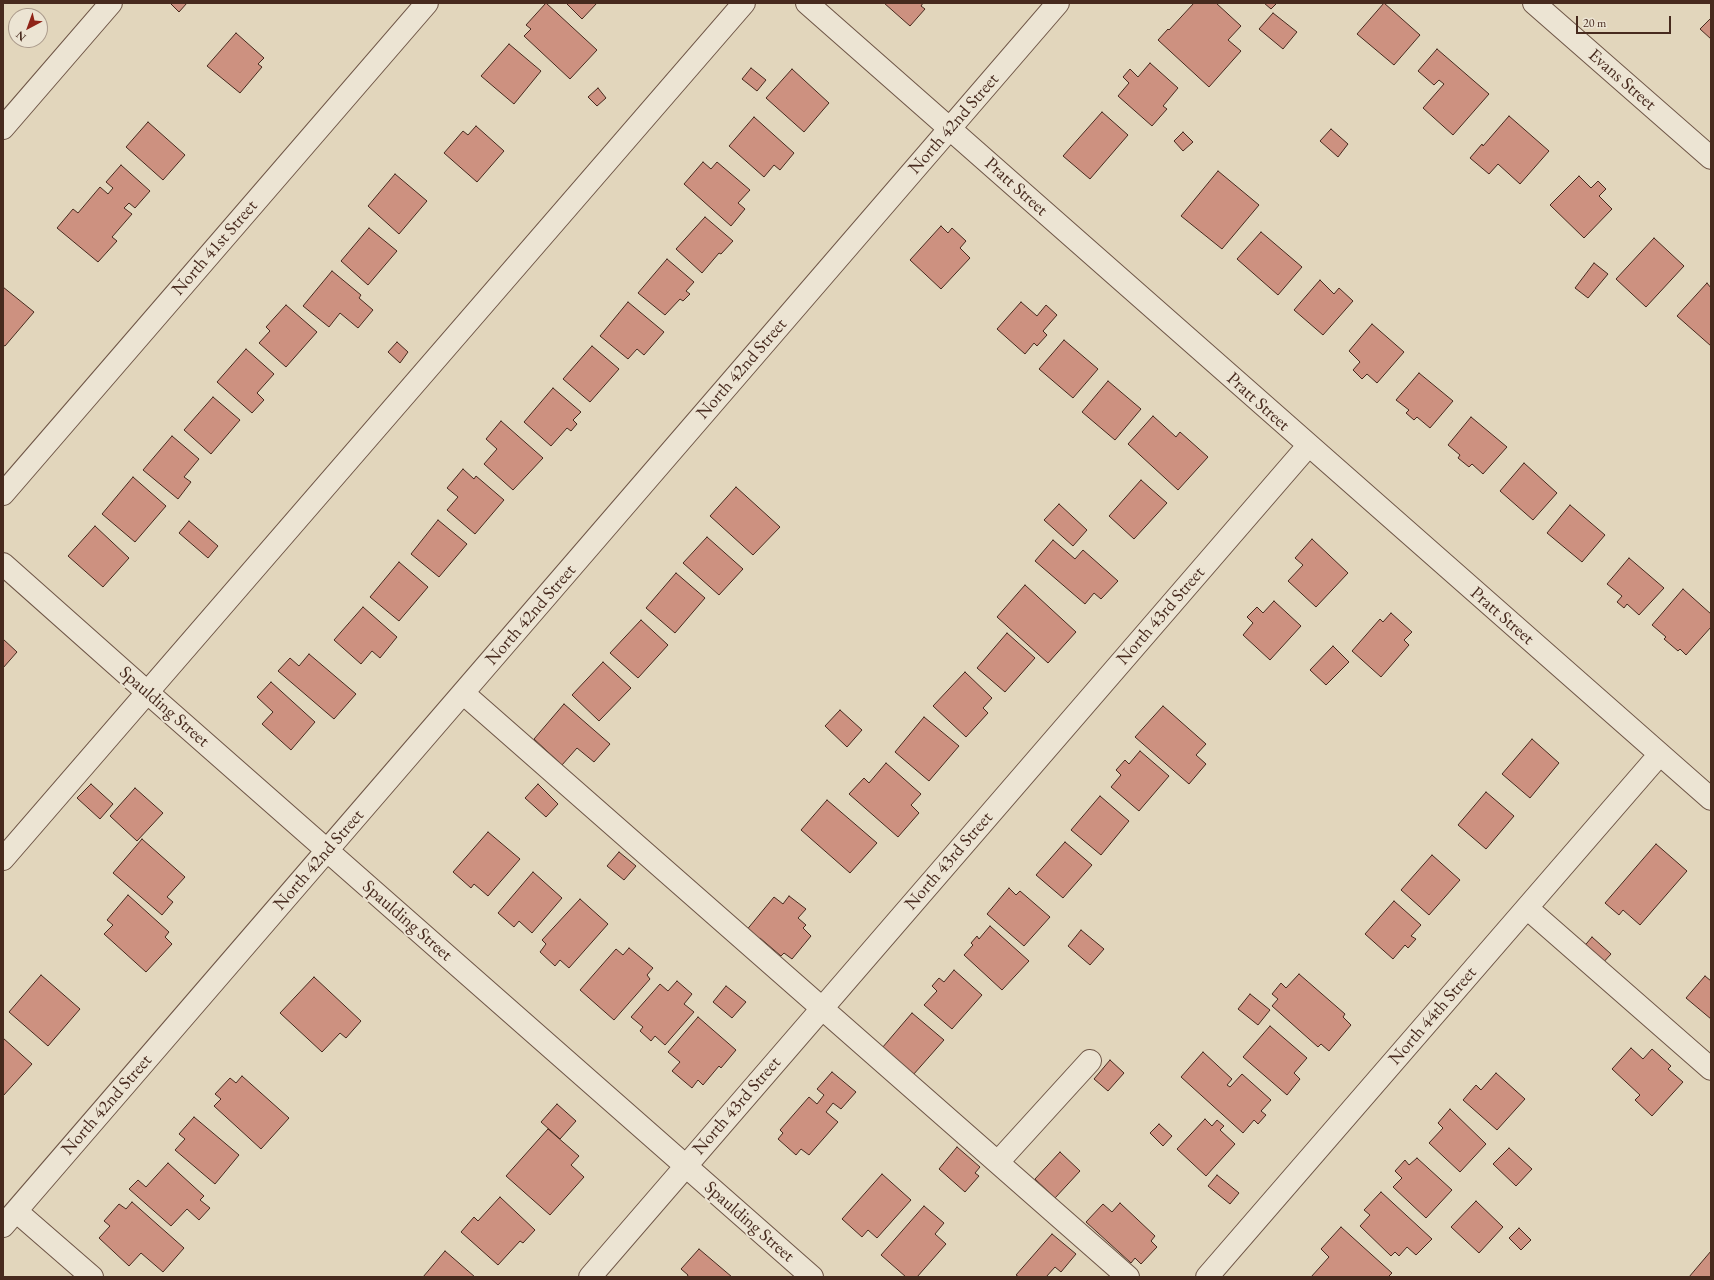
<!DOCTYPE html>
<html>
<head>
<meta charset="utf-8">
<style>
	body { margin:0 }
	#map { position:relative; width:1714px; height:1280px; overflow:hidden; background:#e2d6bc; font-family:"EB Garamond",serif }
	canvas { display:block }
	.frame { position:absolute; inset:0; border:4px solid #472a1e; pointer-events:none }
	.north { position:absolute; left:8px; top:8px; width:40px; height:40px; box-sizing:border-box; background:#ece4d3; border:1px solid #aa9a8b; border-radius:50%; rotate:221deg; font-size:11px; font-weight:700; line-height:16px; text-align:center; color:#472a1e }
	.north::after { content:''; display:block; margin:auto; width:14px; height:18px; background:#8f2418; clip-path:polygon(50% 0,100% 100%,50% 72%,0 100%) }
	.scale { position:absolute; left:1576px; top:16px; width:95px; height:18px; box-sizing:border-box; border:2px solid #472a1e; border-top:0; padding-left:5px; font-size:12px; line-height:14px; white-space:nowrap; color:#472a1e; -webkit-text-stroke:3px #ece4d3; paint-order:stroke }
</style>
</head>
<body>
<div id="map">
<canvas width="1714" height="1280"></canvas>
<div class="frame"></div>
<div class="north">N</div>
<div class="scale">20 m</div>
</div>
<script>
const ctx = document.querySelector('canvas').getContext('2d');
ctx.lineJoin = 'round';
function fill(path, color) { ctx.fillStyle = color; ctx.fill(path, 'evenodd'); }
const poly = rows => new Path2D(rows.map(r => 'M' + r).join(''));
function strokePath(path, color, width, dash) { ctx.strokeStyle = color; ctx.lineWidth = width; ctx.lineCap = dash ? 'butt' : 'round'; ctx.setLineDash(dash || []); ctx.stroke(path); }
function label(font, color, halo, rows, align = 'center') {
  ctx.font = font + ' "EB Garamond",serif'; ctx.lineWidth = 4; ctx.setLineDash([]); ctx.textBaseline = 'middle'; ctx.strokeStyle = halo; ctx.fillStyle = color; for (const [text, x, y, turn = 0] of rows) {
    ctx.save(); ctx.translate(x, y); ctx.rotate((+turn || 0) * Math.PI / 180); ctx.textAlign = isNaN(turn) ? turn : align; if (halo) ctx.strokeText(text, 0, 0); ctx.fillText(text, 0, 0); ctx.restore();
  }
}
const building = poly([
	[170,3,187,3,179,12,170,3],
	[546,3,597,50,570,79,524,36,531,29,526,25,546,3],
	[566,3,597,3,582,19,566,3],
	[884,3,923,3,921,6,925,9,910,26,884,3],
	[1194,3,1216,3,1241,26,1228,40,1241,51,1209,87,1158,40,1168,29,1169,30,1194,3],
	[1264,3,1277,3,1271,9,1264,3],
	[1384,3,1420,35,1394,65,1357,34,1384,3],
	[1273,13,1297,32,1283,49,1259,29,1273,13],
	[1711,18,1711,39,1700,29,1711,18],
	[236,33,264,58,258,64,262,67,240,93,207,66,236,33],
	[509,44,541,71,514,104,481,76,509,44],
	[1437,49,1489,94,1453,135,1423,108,1444,84,1439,80,1434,85,1418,71,1437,49],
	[1150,63,1178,88,1163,106,1167,109,1152,126,1118,96,1129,83,1123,77,1130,69,1138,77,1150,63],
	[751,68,766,80,757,91,742,79,751,68],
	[792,69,829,103,804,132,766,98,792,69],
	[598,88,606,98,597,106,588,97,598,88],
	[1102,112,1128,135,1090,179,1063,156,1102,112],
	[1509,116,1549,151,1520,184,1498,164,1489,174,1470,158,1482,144,1483,146,1509,116],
	[754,117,794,153,780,170,774,165,764,177,729,146,754,117],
	[148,122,185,155,163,180,126,147,148,122],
	[476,126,504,151,477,182,444,153,463,131,468,135,476,126],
	[1331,129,1348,144,1338,157,1320,141,1331,129],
	[1183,132,1193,142,1183,151,1174,141,1183,132],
	[703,162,711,169,717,162,750,190,738,203,745,209,731,226,684,184,703,162],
	[121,165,150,191,135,208,129,203,124,208,132,214,112,237,117,241,98,262,57,228,73,209,78,213,100,187,108,194,113,188,106,182,121,165],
	[1218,171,1259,205,1222,249,1181,216,1218,171],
	[395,174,427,201,399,234,368,206,395,174],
	[1579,176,1591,188,1598,181,1606,189,1599,196,1612,209,1584,238,1550,205,1579,176],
	[705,217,733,241,721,254,719,253,702,273,676,249,705,217],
	[941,226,948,233,952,228,966,241,960,248,970,258,941,289,910,260,941,226],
	[369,228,397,251,368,285,341,261,369,228],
	[1261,232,1302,267,1278,295,1237,259,1261,232],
	[1654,238,1684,266,1646,307,1616,279,1654,238],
	[667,259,694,282,686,291,690,294,683,301,680,299,665,315,638,293,667,259],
	[1594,263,1608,274,1588,298,1575,288,1594,263],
	[332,271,361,295,359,298,373,310,358,328,340,313,329,327,303,306,332,271],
	[1320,280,1334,294,1339,288,1353,301,1323,335,1294,310,1320,280],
	[1707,283,1711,288,1711,346,1677,316,1707,283],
	[3,287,34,312,5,346,3,345,3,287],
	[628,302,664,332,644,355,637,349,628,359,600,336,628,302],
	[1021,302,1037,316,1046,305,1057,315,1043,331,1047,335,1037,346,1034,343,1025,354,997,329,1021,302],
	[286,305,317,332,286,367,259,343,270,331,266,327,286,305],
	[1372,324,1404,352,1377,383,1367,374,1362,379,1353,370,1360,362,1349,351,1372,324],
	[1064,340,1098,369,1073,398,1039,369,1064,340],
	[397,342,408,352,400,363,388,352,397,342],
	[592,346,619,369,590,402,563,379,592,346],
	[246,349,274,374,257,393,264,400,252,413,217,382,246,349],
	[1419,373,1453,401,1430,428,1417,417,1414,420,1406,413,1409,410,1396,400,1419,373],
	[1108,381,1141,409,1115,440,1082,412,1108,381],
	[553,388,581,412,573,420,577,424,571,431,567,428,551,446,524,422,553,388],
	[213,397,240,420,211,454,184,430,213,397],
	[1153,416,1176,437,1180,432,1208,457,1178,490,1128,444,1153,416],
	[1471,417,1507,447,1483,474,1472,464,1469,467,1458,458,1460,455,1448,445,1471,417],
	[501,421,543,458,513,490,484,464,497,449,486,439,501,421],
	[172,436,199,459,184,477,191,482,178,499,143,470,172,436],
	[1524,463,1557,493,1533,520,1500,491,1524,463],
	[463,469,474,479,476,476,504,500,475,534,447,510,458,497,447,488,463,469],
	[133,477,166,506,135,542,102,514,133,477],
	[1141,480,1167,503,1134,539,1109,516,1141,480],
	[736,487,780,527,753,555,710,516,736,487],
	[1059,504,1087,530,1073,546,1044,520,1059,504],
	[1570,505,1605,535,1582,562,1547,533,1570,505],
	[438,520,467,544,439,577,411,554,438,520],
	[189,521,218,546,208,558,179,533,189,521],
	[95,526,129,558,103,587,68,556,95,526],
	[707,537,743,569,719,595,683,563,707,537],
	[1312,539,1348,573,1316,607,1288,581,1303,565,1295,558,1312,539],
	[1053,540,1075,559,1083,550,1118,581,1101,599,1094,593,1085,604,1035,561,1053,540],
	[1629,558,1664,588,1639,615,1627,604,1624,608,1617,602,1622,596,1607,584,1629,558],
	[399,562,428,587,399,621,370,597,399,562],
	[676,573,705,598,675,633,646,608,676,573],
	[1025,585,1076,632,1048,663,997,617,1025,585],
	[1683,589,1711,614,1711,627,1686,655,1680,649,1678,651,1664,639,1666,637,1652,625,1683,589],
	[1274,601,1301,626,1270,660,1243,635,1253,623,1247,617,1257,607,1263,613,1274,601],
	[363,607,397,637,380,658,372,651,361,664,334,640,363,607],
	[1391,613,1412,632,1404,640,1409,645,1381,677,1352,651,1380,619,1383,622,1391,613],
	[641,620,668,645,638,678,610,653,641,620],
	[1007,633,1035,658,1005,692,977,668,1007,633],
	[3,639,17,652,3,668,3,639],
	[1333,646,1349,662,1326,685,1310,670,1333,646],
	[309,654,356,694,334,719,278,671,290,658,299,666,309,654],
	[603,662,631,688,599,721,572,695,603,662],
	[965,672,992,698,983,708,988,713,966,737,933,706,965,672],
	[271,682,315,722,291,750,262,724,273,712,257,697,271,682],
	[564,704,610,744,594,762,577,748,562,765,534,739,564,704],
	[1163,706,1206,744,1196,755,1206,764,1189,784,1135,737,1163,706],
	[840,710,862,730,847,747,825,726,840,710],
	[924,717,959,746,929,781,895,752,924,717],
	[1532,739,1559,763,1530,798,1502,774,1532,739],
	[1140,751,1169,776,1139,811,1111,787,1121,775,1116,770,1125,760,1129,764,1140,751],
	[886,763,921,794,911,805,919,813,898,837,849,794,864,778,869,783,886,763],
	[91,784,113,804,100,819,77,798,91,784],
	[538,784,558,804,546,817,525,798,538,784],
	[135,788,163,813,137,841,110,816,135,788],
	[1486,792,1514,816,1486,849,1458,825,1486,792],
	[1100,796,1129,821,1101,855,1071,830,1100,796],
	[827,800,877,843,850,873,801,830,827,800],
	[488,832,520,859,488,896,474,884,471,888,453,872,488,832],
	[142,839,185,877,167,897,173,902,162,915,113,873,142,839],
	[1065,842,1092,865,1063,898,1036,875,1065,842],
	[1656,844,1687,871,1640,925,1623,910,1619,915,1605,903,1656,844],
	[619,852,636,866,624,880,607,866,619,852],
	[1432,855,1460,880,1429,915,1401,890,1432,855],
	[533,872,562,898,532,933,519,921,514,927,498,913,533,872],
	[1009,888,1016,895,1020,891,1050,917,1024,946,987,914,1009,888],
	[128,895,169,932,165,937,172,944,146,972,104,934,113,925,107,920,128,895],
	[789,896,806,909,798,918,806,925,803,928,811,936,792,959,784,953,781,956,760,938,756,942,745,932,774,897,783,904,789,896],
	[580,899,608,924,569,968,560,960,555,966,540,952,546,944,542,940,580,899],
	[1394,901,1421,925,1411,936,1416,939,1408,948,1405,945,1393,959,1365,934,1394,901],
	[990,926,1029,961,1002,990,964,955,973,945,971,943,977,936,979,939,990,926],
	[1081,930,1104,949,1090,965,1068,946,1081,930],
	[1592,937,1611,954,1600,966,1582,949,1592,937],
	[629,948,653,968,647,975,650,979,614,1020,580,990,616,949,623,955,629,948],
	[954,970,982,995,952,1029,924,1005,937,991,932,986,939,978,944,982,954,970],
	[1299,974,1345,1014,1343,1017,1351,1025,1329,1051,1321,1044,1318,1047,1272,1006,1278,999,1272,994,1281,983,1286,988,1299,974],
	[41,975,80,1009,48,1046,9,1012,41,975],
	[1705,976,1711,981,1711,1019,1686,998,1705,976],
	[314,977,361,1021,346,1038,340,1033,322,1052,280,1013,314,977],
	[677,981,692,994,684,1004,694,1012,665,1045,655,1036,651,1041,640,1031,643,1027,631,1017,660,984,668,991,677,981],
	[726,986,746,1002,732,1018,713,1002,726,986],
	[1250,994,1270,1010,1258,1025,1238,1009,1250,994],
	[912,1013,944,1040,913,1075,882,1048,912,1013],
	[698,1017,736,1050,721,1068,719,1066,703,1085,698,1080,692,1088,672,1071,680,1062,668,1052,698,1017],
	[1270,1026,1307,1058,1294,1073,1300,1079,1287,1095,1243,1057,1270,1026],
	[3,1038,32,1064,3,1096,3,1038],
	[1631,1048,1643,1059,1652,1049,1671,1066,1668,1069,1683,1082,1652,1116,1635,1100,1640,1095,1612,1069,1631,1048],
	[1203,1052,1232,1079,1227,1085,1230,1087,1242,1074,1271,1100,1261,1111,1266,1115,1258,1124,1254,1120,1243,1133,1181,1077,1203,1052],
	[1110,1060,1124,1073,1108,1091,1094,1079,1110,1060],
	[832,1072,856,1092,841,1109,833,1103,826,1112,838,1122,809,1155,801,1149,796,1155,778,1139,783,1133,780,1130,809,1097,817,1104,824,1095,817,1089,832,1072],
	[1496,1073,1525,1099,1497,1130,1463,1100,1476,1085,1481,1090,1496,1073],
	[242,1076,289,1118,261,1149,214,1106,221,1099,215,1094,230,1078,236,1083,242,1076],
	[557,1104,576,1121,560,1139,541,1122,557,1104],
	[1450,1109,1486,1144,1460,1172,1429,1143,1443,1128,1438,1123,1450,1109],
	[194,1117,239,1155,215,1184,175,1150,185,1139,179,1134,194,1117],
	[1205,1119,1212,1126,1217,1120,1224,1126,1220,1130,1235,1144,1206,1176,1177,1149,1205,1119],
	[1159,1124,1172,1136,1163,1146,1150,1133,1159,1124],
	[548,1129,579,1156,571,1165,584,1177,550,1215,506,1176,548,1129],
	[957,1147,980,1167,975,1173,979,1176,965,1192,939,1169,957,1147],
	[1509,1148,1532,1169,1516,1186,1493,1164,1509,1148],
	[1060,1152,1080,1171,1055,1198,1035,1179,1060,1152],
	[1417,1158,1452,1190,1426,1218,1393,1187,1402,1178,1395,1171,1405,1160,1409,1165,1417,1158],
	[168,1163,204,1196,200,1200,210,1208,199,1220,187,1209,171,1226,129,1189,138,1180,146,1187,168,1163],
	[882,1174,911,1200,877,1238,868,1230,862,1237,842,1219,882,1174],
	[1217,1175,1239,1193,1230,1204,1208,1186,1217,1175],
	[1381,1192,1432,1239,1416,1255,1407,1247,1399,1256,1395,1252,1391,1256,1360,1226,1370,1215,1364,1210,1381,1192],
	[500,1197,535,1230,523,1243,520,1241,498,1265,461,1232,474,1217,478,1221,500,1197],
	[1476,1201,1503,1227,1479,1253,1451,1227,1476,1201],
	[132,1202,184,1248,163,1272,141,1253,129,1266,99,1238,110,1226,104,1221,119,1204,126,1209,132,1202],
	[1120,1203,1155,1236,1151,1241,1157,1247,1141,1264,1135,1258,1131,1263,1086,1222,1103,1204,1112,1212,1120,1203],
	[924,1206,944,1223,935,1234,946,1244,917,1277,906,1277,881,1255,924,1206],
	[1341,1227,1392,1273,1388,1277,1311,1277,1329,1257,1321,1249,1341,1227],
	[1519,1228,1531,1240,1521,1250,1509,1238,1519,1228],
	[1052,1234,1076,1254,1061,1272,1055,1267,1046,1277,1019,1277,1016,1275,1052,1234],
	[699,1249,732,1277,687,1277,688,1275,681,1269,699,1249],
	[445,1251,475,1277,423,1277,445,1251],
	[1711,1251,1711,1277,1689,1277,1711,1251]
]);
fill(building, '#cd9180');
strokePath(building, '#472a1e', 1);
const minor = poly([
	[807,3,1711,799],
	[1534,3,1711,158],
	[3,128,111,3],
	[3,494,427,3],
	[3,564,147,692,812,1277],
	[463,693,1128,1277],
	[3,859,744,3],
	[1527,908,1711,1069],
	[998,1162,1090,1061],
	[16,1211,92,1277],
	[3,1226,1058,3],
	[590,1277,1308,446],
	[1207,1277,1660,754]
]);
strokePath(minor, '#6e5546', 24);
strokePath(minor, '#ece4d3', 22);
label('18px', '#472a1e', '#ece4d3', [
	["Evans Street",1622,80,41],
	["North 42nd Street",954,124,-49],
	["Pratt Street",1016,187,42],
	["North 41st Street",215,248,-49],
	["North 42nd Street",742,369,-49],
	["Pratt Street",1258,402,42],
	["North 42nd Street",531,615,-49],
	["North 43rd Street",1161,616,-49],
	["Pratt Street",1502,616,41],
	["Spaulding Street",164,707,41],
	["North 42nd Street",319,860,-49],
	["North 43rd Street",949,861,-49],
	["Spaulding Street",407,921,41],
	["North 44th Street",1433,1016,-49],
	["North 42nd Street",107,1105,-49],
	["North 43rd Street",737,1106,-49],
	["Spaulding Street",749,1222,41]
]);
</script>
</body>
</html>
